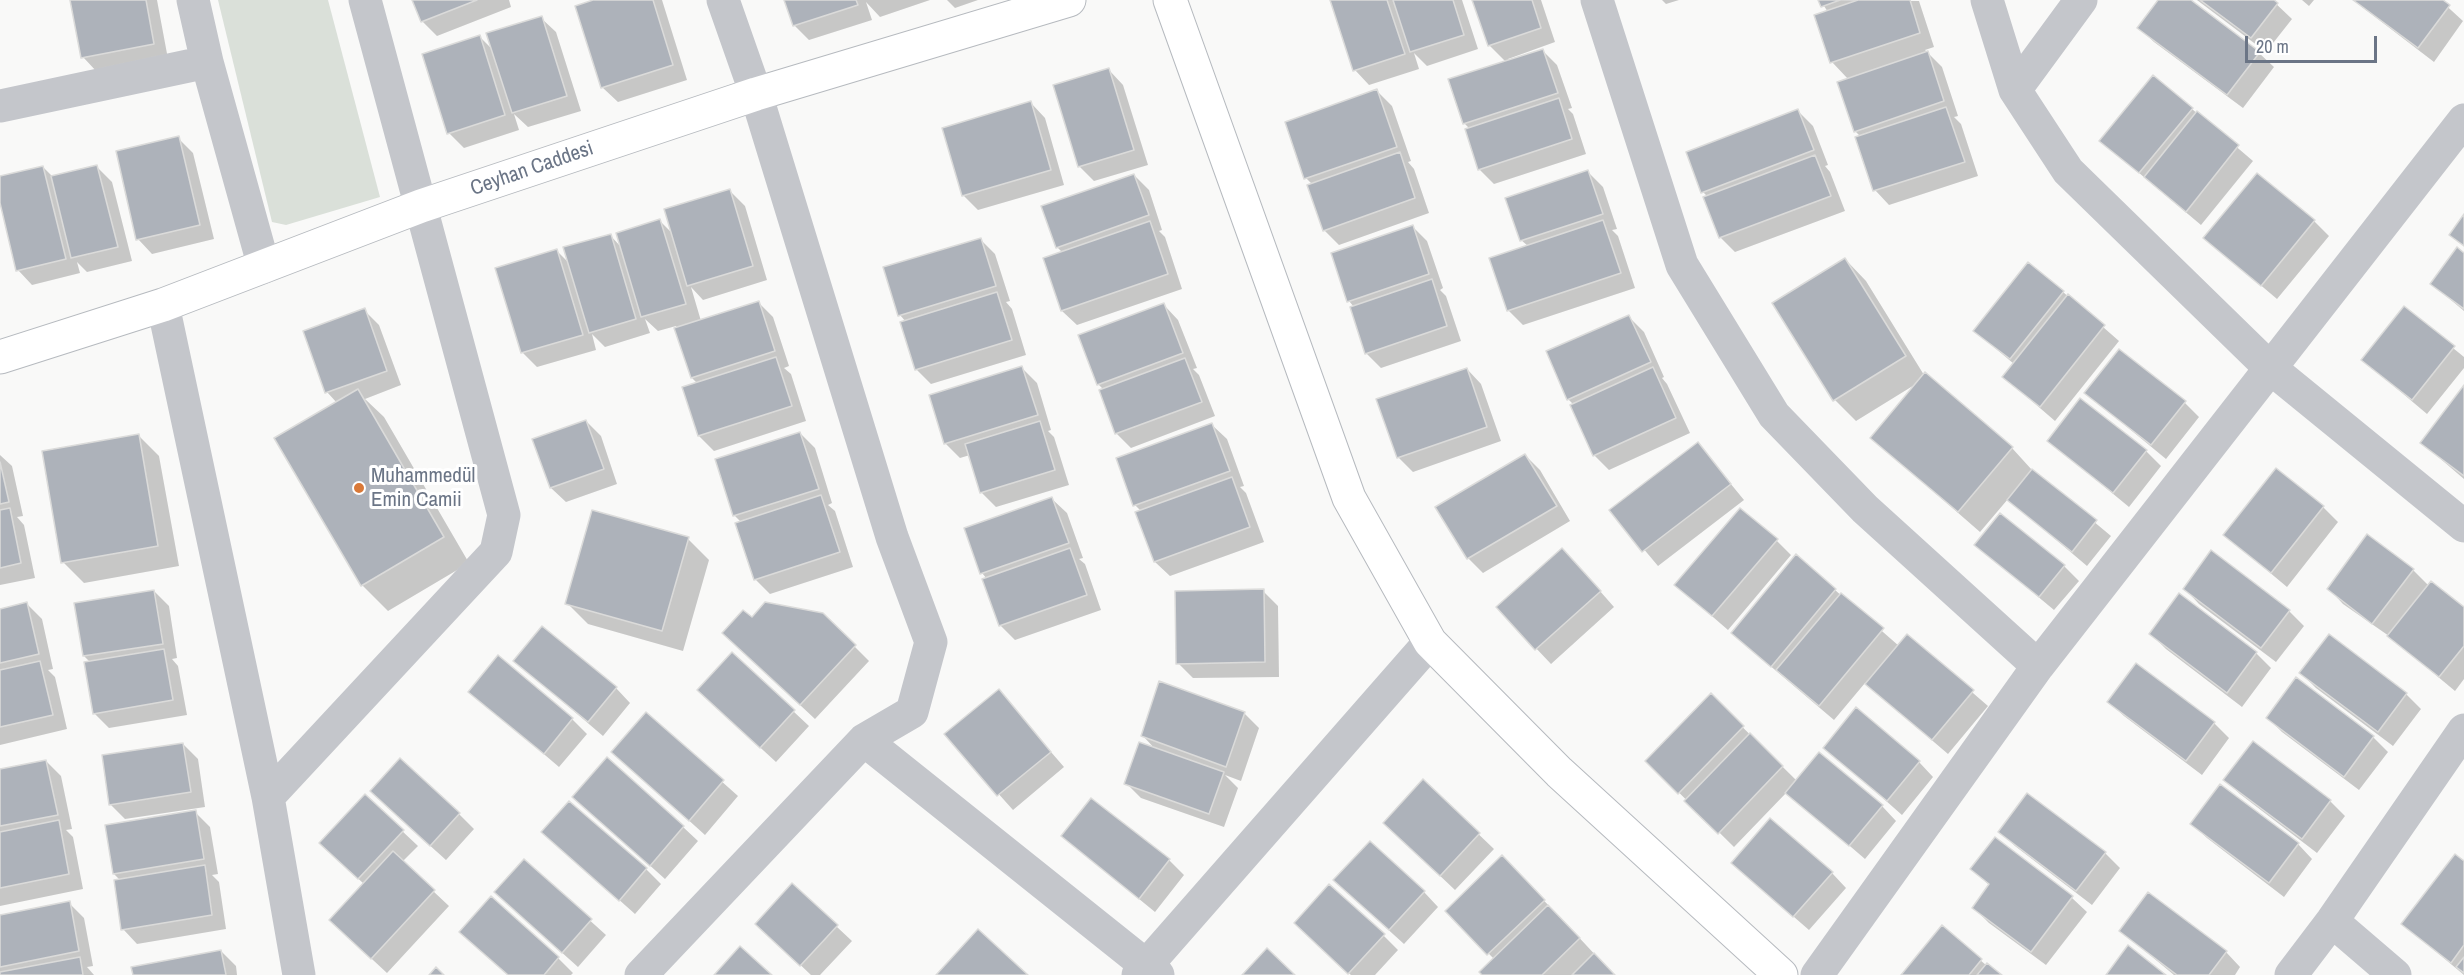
<!DOCTYPE html>
<html>
<head>
<meta charset="utf-8">
<style>
	body { margin:0 }
	#map { position:relative; width:2464px; height:975px; overflow:hidden; background:#f9f9f8; font-family:"Archivo Narrow",sans-serif }
	canvas { display:block }
	.scale { position:absolute; left:2245px; top:36px; width:132px; height:27px; box-sizing:border-box; border:3px solid #6b7586; border-top:0; padding-left:8px; font-size:18px; line-height:21px; white-space:nowrap; color:#6b7586; -webkit-text-stroke:4px #fff; paint-order:stroke }
</style>
</head>
<body>
<div id="map">
<canvas width="2464" height="975"></canvas>
<div class="scale">20 m</div>
</div>
<script>
const ctx = document.querySelector('canvas').getContext('2d');
ctx.lineJoin = 'round';
function fill(path, color) { ctx.fillStyle = color; ctx.fill(path, 'evenodd'); }
const poly = rows => new Path2D(rows.map(r => 'M' + r).join(''));
function strokePath(path, color, width, dash) { ctx.strokeStyle = color; ctx.lineWidth = width; ctx.lineCap = dash ? 'butt' : 'round'; ctx.setLineDash(dash || []); ctx.stroke(path); }
function label(font, color, halo, rows, align = 'center') {
  ctx.font = font + ' "Archivo Narrow",sans-serif'; ctx.lineWidth = 6; ctx.setLineDash([]); ctx.textBaseline = 'middle'; ctx.strokeStyle = halo; ctx.fillStyle = color; for (const [text, x, y, turn = 0] of rows) {
    ctx.save(); ctx.translate(x, y); ctx.rotate((+turn || 0) * Math.PI / 180); ctx.textAlign = isNaN(turn) ? turn : align; if (halo) ctx.strokeText(text, 0, 0); ctx.fillText(text, 0, 0); ctx.restore();
  }
}
fill(poly([
	[218,0,328,0,380,197,286,225,272,222]
]), '#dae0d9');
fill(poly([
	[72,0,157,0,168,59,97,72,83,57],
	[414,0,509,0,511,7,437,36,422,21],
	[598,0,662,0,687,80,618,102,603,88,577,7],
	[786,0,930,0,880,17,866,2,872,20,809,40,794,25],
	[947,0,978,0,955,8],
	[1332,0,1462,0,1478,49,1427,66,1414,53,1419,69,1369,85,1355,70],
	[1474,0,1541,0,1555,42,1508,59,1508,61,1542,50,1557,65,1572,108,1568,109,1573,114,1586,154,1494,184,1479,169,1470,129,1464,123,1506,62,1489,45],
	[1662,0,1679,0,1666,4],
	[1820,0,1919,1,1934,47,1925,50,1942,67,1958,116,1954,117,1961,124,1978,176,1889,205,1875,190,1861,137,1855,131,1848,79,1832,62,1828,12],
	[2160,0,2188,0,2259,53,2274,67,2243,108,2154,42,2139,28],
	[2197,0,2272,0,2292,19,2266,52],
	[2302,0,2314,0,2309,6],
	[2353,0,2440,0,2463,21,2434,62],
	[541,18,556,32,581,111,528,127,514,114,519,130,464,148,449,133,480,37,494,51],
	[1109,70,1123,85,1148,165,1094,181,1079,166],
	[1377,91,1392,106,1411,161,1408,162,1414,169,1429,213,1339,245,1324,230,1312,184,1306,178],
	[1031,103,1045,118,1064,185,978,210,963,195],
	[2192,109,2253,161,2201,225,2101,141],
	[1798,111,1813,126,1828,165,1825,166,1830,172,1845,211,1735,252,1721,238,1705,198,1708,197,1703,192],
	[178,138,193,153,214,239,152,254,138,239],
	[43,167,53,177,97,167,112,182,132,261,87,272,77,262,80,273,32,285,18,270,0,197,0,178],
	[1588,172,1603,187,1617,229,1612,230,1618,236,1635,288,1523,325,1508,310,1528,246,1521,240],
	[1134,175,1149,190,1162,230,1159,231,1165,237,1182,289,1077,325,1062,311,1063,253,1057,247],
	[730,191,745,206,767,280,703,300,691,287,701,321,758,302,773,317,789,366,784,368,791,374,806,421,714,451,699,436,684,388,698,384,692,378,676,326,658,331,645,319,650,333,605,347,592,334,596,350,537,367,522,352,557,251,570,264,610,235,621,247,660,221,673,234],
	[2314,221,2329,236,2277,299,2205,238],
	[1412,226,1427,241,1443,288,1440,290,1446,296,1461,341,1381,368,1366,353,1354,307,1349,301],
	[980,239,995,254,1010,301,1006,302,1012,309,1026,355,931,384,916,369,906,322,900,315],
	[2464,254,2464,311,2432,284],
	[1845,259,1866,281,1924,375,2012,448,2032,470,2111,536,2087,566,2008,499,1980,532,1872,438,1916,384,1856,421,1835,400,1774,303],
	[2063,292,2119,341,2055,421,2004,377,2014,364,1975,331],
	[1164,305,1178,320,1197,368,1193,369,1199,375,1215,416,1131,448,1116,433,1104,390,1098,384],
	[2404,308,2464,357,2464,368,2427,414,2363,360],
	[364,310,379,325,401,385,365,399,384,417,469,563,388,611,362,585,337,403,327,392],
	[1629,317,1644,332,1664,377,1662,378,1667,384,1690,433,1609,470,1594,455,1574,405,1568,399],
	[1022,368,1037,383,1051,430,1048,431,1054,437,1069,485,996,507,981,492,970,455,960,458,945,443],
	[1467,369,1481,384,1501,441,1413,472,1398,457],
	[2464,388,2464,479,2422,443],
	[2086,393,2185,403,2199,417,2166,459],
	[586,421,601,436,617,484,566,502,551,488,534,440],
	[1212,425,1227,439,1244,486,1240,487,1246,493,1264,542,1170,576,1155,562,1141,511,1135,505],
	[800,433,815,448,832,503,828,505,835,511,853,567,770,594,755,579,741,522,734,515],
	[138,435,159,456,179,566,84,583,63,562],
	[2049,441,2146,451,2161,466,2129,507],
	[1698,444,1744,500,1658,566,1611,510],
	[0,455,12,466,23,516,17,517,24,525,35,578,0,585],
	[1525,455,1540,470,1570,521,1483,573,1468,558],
	[1052,499,1067,513,1083,558,1079,559,1085,564,1101,610,1015,640,1000,625,987,579,982,573],
	[2323,507,2338,522,2287,587,2225,535],
	[688,539,709,560,683,651,588,624,567,603],
	[1776,540,1791,555,1728,630,1676,585],
	[1976,545,2064,566,2079,581,2054,610],
	[1577,565,1614,607,1551,664,1498,608],
	[2413,570,2429,586,2464,609,2464,679,2455,691,2389,636,2343,604,2329,589],
	[2185,589,2289,611,2304,626,2276,662,2199,604],
	[1835,590,1899,646,1907,636,1988,706,1948,754,1865,683,1834,720,1748,647],
	[154,591,169,606,177,658,172,659,178,666,187,715,109,728,94,713,91,663,84,656],
	[1263,591,1278,606,1279,677,1193,678,1178,663],
	[27,604,42,619,53,669,48,670,55,677,67,729,0,745,0,610],
	[822,614,869,661,815,719,739,648,752,619],
	[2151,634,2256,653,2271,668,2242,707,2166,649],
	[732,654,809,726,776,762,714,705],
	[515,661,616,688,630,703,603,736],
	[2301,673,2406,694,2421,709,2393,746,2316,688],
	[2296,679,2373,737,2388,752,2359,790,2282,732,2268,718],
	[470,691,572,719,587,734,559,767],
	[999,692,1064,767,1013,810,946,735],
	[1711,696,1797,781,1882,806,1896,821,1865,859,1787,792,1734,847,1647,761],
	[2109,702,2214,723,2229,738,2202,775,2124,716],
	[1244,713,1259,728,1241,781,1225,775,1238,788,1224,827,1141,798,1126,783,1156,750,1143,736],
	[646,714,738,796,705,835,613,752],
	[2253,743,2330,801,2345,816,2317,853,2240,794,2225,780],
	[183,744,198,759,205,807,125,819,110,804],
	[1825,747,1919,762,1933,777,1902,815],
	[46,761,61,776,72,829,66,830,73,837,83,889,0,906,0,771],
	[1423,781,1494,849,1455,890,1399,837],
	[365,796,418,846,402,862,449,906,387,973,346,935,364,884,336,858],
	[1091,800,1169,860,1184,875,1155,912,1062,836],
	[386,806,459,814,474,829,446,860],
	[589,811,683,827,698,841,665,879],
	[195,812,210,827,218,874,212,875,219,882,226,929,137,944,123,929,121,881,114,874],
	[2192,824,2298,844,2312,859,2284,897,2207,838],
	[2000,831,2105,853,2120,868,2092,905,2015,846],
	[543,832,646,869,661,884,635,914],
	[1502,858,1558,915,1614,975,1484,975,1494,959,1447,911],
	[524,861,606,935,578,967,511,907],
	[2464,863,2464,975,2403,924],
	[1972,869,2072,898,2087,912,2046,965,1989,923,1974,908,1990,886],
	[1832,873,1846,888,1809,930,1748,877],
	[792,885,852,941,820,975,811,975,772,938],
	[1424,892,1438,907,1404,944,1350,895],
	[491,898,558,958,573,973,571,975,508,975,476,947,461,932],
	[69,903,84,918,93,966,87,967,94,975,0,975,0,916],
	[1942,928,1986,965,1999,975,1903,975],
	[2121,931,2226,952,2240,967,2235,975,2174,975],
	[1383,935,1398,950,1375,975,1351,975,1310,938],
	[221,951,236,966,237,975,134,975]
]), '#0003');
const building = poly([
	[70,0,146,0,154,44,81,58,70,0],
	[412,0,477,0,421,22,412,0],
	[593,0,653,0,673,65,601,88,575,6,593,0],
	[784,0,856,0,858,5,793,26,784,0],
	[1330,0,1387,0,1405,54,1353,71,1330,0],
	[1393,0,1453,0,1464,35,1410,52,1393,0],
	[1472,0,1532,0,1541,28,1488,46,1472,0],
	[1818,0,1840,0,1821,7,1818,0],
	[1858,0,1910,0,1920,33,1830,63,1814,15,1858,0],
	[2158,0,2191,0,2260,52,2227,95,2137,28,2158,0],
	[2200,0,2274,0,2278,3,2251,38,2200,0],
	[2353,0,2443,0,2450,5,2418,48,2353,0],
	[542,16,567,96,512,113,486,33,542,16],
	[480,35,505,115,447,134,422,54,480,35],
	[1543,49,1558,93,1463,124,1448,79,1543,49],
	[1928,51,1944,101,1854,132,1837,82,1928,51],
	[1109,68,1134,150,1078,167,1053,85,1109,68],
	[2153,75,2193,108,2139,173,2099,141,2153,75],
	[1377,89,1397,147,1304,179,1285,122,1377,89],
	[1559,98,1572,139,1478,170,1465,129,1559,98],
	[1031,101,1051,170,962,196,942,128,1031,101],
	[1946,107,1965,162,1873,191,1855,137,1946,107],
	[1798,109,1814,150,1701,193,1686,152,1798,109],
	[2197,111,2239,145,2186,212,2144,177,2197,111],
	[179,136,200,225,136,240,116,151,179,136],
	[1400,152,1415,198,1323,231,1307,185,1400,152],
	[1815,155,1831,196,1719,238,1703,197,1815,155],
	[97,165,118,247,71,258,51,176,97,165],
	[43,166,66,259,16,271,0,203,0,176,43,166],
	[1588,170,1603,214,1520,241,1505,198,1588,170],
	[2257,173,2315,220,2261,286,2203,238,2257,173],
	[1134,174,1149,215,1056,248,1041,206,1134,174],
	[730,189,753,266,687,286,664,209,730,189],
	[2464,214,2464,246,2449,235,2464,214],
	[660,219,686,304,641,317,616,233,660,219],
	[1603,220,1621,273,1507,311,1489,258,1603,220],
	[1150,221,1168,274,1061,311,1043,258,1150,221],
	[1413,225,1429,274,1347,302,1331,253,1413,225],
	[611,234,636,319,589,333,563,247,611,234],
	[981,238,996,286,898,316,883,267,981,238],
	[2457,247,2464,253,2464,309,2430,284,2457,247],
	[557,249,583,335,521,353,495,268,557,249],
	[1845,258,1906,356,1833,401,1772,303,1845,258],
	[2028,262,2064,291,2010,359,1973,331,2028,262],
	[1432,279,1447,326,1365,354,1350,307,1432,279],
	[997,292,1012,340,915,370,900,322,997,292],
	[2068,294,2105,325,2040,407,2002,377,2068,294],
	[759,301,775,351,691,378,674,328,759,301],
	[1164,303,1183,353,1097,385,1078,335,1164,303],
	[2404,306,2455,346,2412,400,2361,360,2404,306],
	[365,308,387,371,325,393,303,331,365,308],
	[1629,315,1651,362,1567,400,1546,351,1629,315],
	[2119,349,2186,401,2151,445,2084,393,2119,349],
	[776,357,792,406,698,436,682,387,776,357],
	[1185,358,1202,402,1115,434,1099,390,1185,358],
	[1022,366,1038,415,944,444,929,395,1022,366],
	[1653,367,1676,418,1593,456,1570,405,1653,367],
	[1467,368,1487,427,1397,458,1376,399,1467,368],
	[1925,372,2013,447,1958,512,1870,438,1925,372],
	[2464,385,2464,476,2420,443,2464,385],
	[358,389,444,537,361,586,274,438,358,389],
	[2080,398,2147,450,2113,493,2047,441,2080,398],
	[586,420,604,469,550,488,532,439,586,420],
	[1040,421,1055,470,980,493,965,444,1040,421],
	[1212,423,1230,471,1133,506,1116,458,1212,423],
	[800,432,819,489,733,516,715,459,800,432],
	[139,434,158,546,61,563,42,451,139,434],
	[1698,442,1731,484,1642,552,1609,510,1698,442],
	[1525,454,1557,506,1467,559,1435,507,1525,454],
	[0,462,9,502,0,504,0,462],
	[2276,468,2324,506,2271,573,2223,535,2276,468],
	[2032,469,2097,520,2072,552,2007,500,2032,469],
	[1232,477,1250,527,1154,562,1135,512,1232,477],
	[821,495,840,552,754,580,735,523,821,495],
	[1052,497,1069,543,980,574,964,528,1052,497],
	[10,508,21,563,0,568,0,510,10,508],
	[1740,508,1778,539,1712,616,1674,585,1740,508],
	[592,510,689,537,662,631,565,604,592,510],
	[2000,513,2065,565,2039,597,1974,545,2000,513],
	[2367,534,2414,569,2372,624,2327,589,2367,534],
	[1070,548,1087,595,999,626,982,579,1070,548],
	[1562,548,1601,591,1535,650,1496,607,1562,548],
	[2211,550,2290,610,2261,648,2183,589,2211,550],
	[1796,554,1836,589,1771,667,1731,633,1796,554],
	[2431,581,2464,607,2464,646,2439,677,2387,636,2431,581],
	[1264,589,1265,662,1176,664,1175,591,1264,589],
	[154,590,163,644,83,656,74,603,154,590],
	[1841,593,1884,628,1819,706,1776,670,1841,593],
	[2179,593,2257,652,2227,693,2149,634,2179,593],
	[27,602,39,654,0,663,0,609,27,602],
	[765,602,823,613,856,645,800,705,722,633,743,610,752,617,765,602],
	[542,626,617,687,588,722,513,661,542,626],
	[1907,634,1974,690,1932,740,1865,684,1907,634],
	[2329,634,2407,693,2378,732,2299,673,2329,634],
	[164,649,173,700,93,714,84,662,164,649],
	[732,652,795,710,760,748,697,690,732,652],
	[498,655,573,718,544,754,468,692,498,655],
	[40,661,53,715,0,727,0,670,40,661],
	[2136,663,2215,722,2186,761,2107,702,2136,663],
	[2296,677,2374,736,2344,777,2266,718,2296,677],
	[1159,681,1245,712,1226,767,1141,736,1159,681],
	[999,689,1051,752,997,796,944,734,999,689],
	[1711,693,1744,726,1678,794,1645,761,1711,693],
	[1856,707,1920,761,1887,801,1823,748,1856,707],
	[646,712,724,780,689,821,611,752,646,712],
	[1750,733,1783,766,1718,834,1684,801,1750,733],
	[2253,741,2331,800,2302,839,2223,780,2253,741],
	[1139,742,1224,772,1209,814,1124,784,1139,742],
	[183,743,191,792,109,805,102,755,183,743],
	[1819,752,1883,805,1849,846,1785,793,1819,752],
	[607,757,684,826,650,866,572,797,607,757],
	[400,758,460,813,430,846,370,791,400,758],
	[46,760,58,815,0,826,0,769,46,760],
	[1423,779,1480,833,1440,876,1383,823,1423,779],
	[2220,784,2299,843,2269,883,2190,824,2220,784],
	[2027,793,2106,852,2076,891,1998,832,2027,793],
	[365,794,404,830,358,879,319,843,365,794],
	[1091,798,1170,859,1139,899,1061,836,1091,798],
	[569,801,647,868,619,901,541,832,569,801],
	[196,810,204,859,113,874,105,825,196,810],
	[1770,818,1833,872,1793,917,1731,863,1770,818],
	[59,820,69,874,0,888,0,832,59,820],
	[1995,837,2073,896,2031,952,1972,908,1989,884,1970,869,1995,837],
	[1370,841,1425,891,1389,930,1333,880,1370,841],
	[393,851,435,890,371,959,329,920,393,851],
	[2455,854,2464,861,2464,945,2451,963,2401,924,2455,854],
	[1502,855,1545,900,1487,955,1445,911,1502,855],
	[524,859,592,919,562,953,494,892,524,859],
	[205,865,212,915,121,930,114,880,205,865],
	[792,883,838,925,800,966,755,924,792,883],
	[1329,884,1385,934,1348,974,1294,923,1329,884],
	[2148,892,2227,951,2209,975,2177,975,2119,931,2148,892],
	[491,896,559,957,544,975,508,975,459,932,491,896],
	[70,901,79,951,0,967,0,915,70,901],
	[1548,905,1580,938,1542,975,1482,975,1479,972,1548,905],
	[1942,925,1982,959,1969,975,1901,975,1942,925],
	[978,929,1028,975,936,975,978,929],
	[2128,945,2166,975,2106,975,2128,945],
	[740,946,772,975,714,975,740,946],
	[1267,948,1295,975,1242,975,1267,948],
	[221,950,226,975,133,975,131,967,221,950],
	[1594,953,1615,975,1572,975,1594,953],
	[80,957,83,975,0,975,0,972,80,957],
	[2464,957,2464,973,2456,967,2464,957],
	[1987,963,2002,975,1977,975,1987,963],
	[436,967,444,975,429,975,436,967]
]);
fill(building, '#adb2ba');
strokePath(building, '#dbdbda', 1.5);
const secondary = poly([
	[1170,0,1349,498,1430,642,1559,772,1781,975],
	[0,357,163,305,421,206,756,94,1069,0]
]);
strokePath(secondary, '#b6babf', 35);
strokePath(poly([
	[193,0,207,62,264,267],
	[1597,0,1682,265,1774,415,1865,509,2038,666],
	[1987,0,2015,90,2068,171,2269,367,2464,526],
	[2015,90,2081,0],
	[0,106,207,62],
	[163,305,268,797,299,975],
	[864,740,1158,975],
	[268,797,496,552,504,515,365,0],
	[2332,921,2395,975],
	[641,975,864,740,912,712,931,642,892,537,756,94,723,0],
	[1138,975,1430,642],
	[1817,975,2038,666,2464,120],
	[2291,975,2332,921,2464,730]
]), '#c4c6cb', 33);
strokePath(secondary, '#fff', 33);
for (const [x, y, r, color] of [
	[359,488,6,"#d97938"]
]) { const dot = new Path2D(); dot.arc(x, y, r, 0, 2 * Math.PI); ctx.fillStyle = color; ctx.fill(dot); strokePath(dot, '#fff', 2); }
label('21px', '#6b7586', '#fff', [
	["Ceyhan Caddesi",532,169,-19]
]);
label('21px', '#6b7586', '#fff', [
	["Muhammedül",371,476],
	["Emin Camii",371,500]
], 'left');
</script>
</body>
</html>
